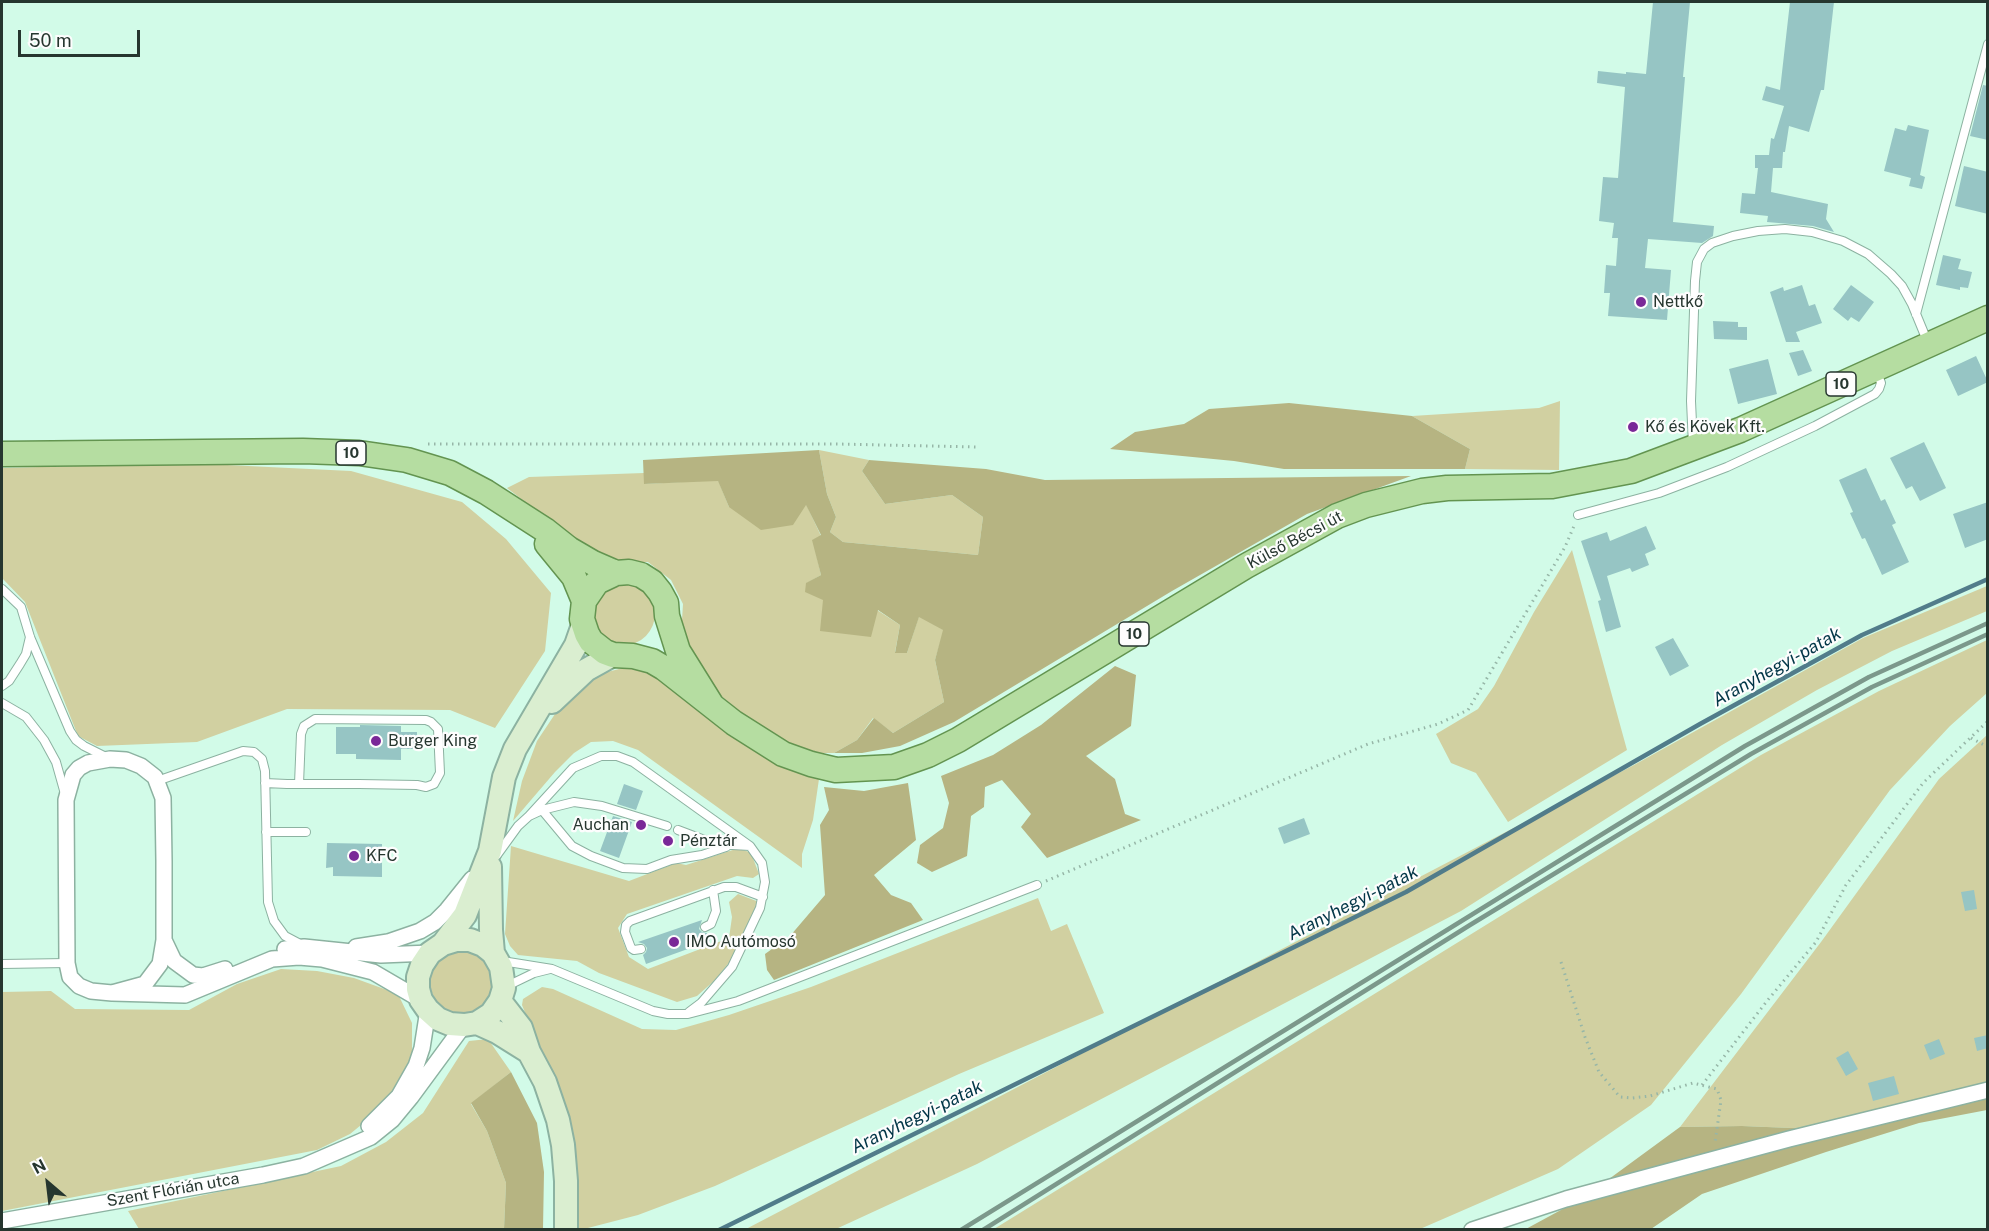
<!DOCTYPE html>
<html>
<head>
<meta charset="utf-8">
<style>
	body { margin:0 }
	#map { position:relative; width:1989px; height:1231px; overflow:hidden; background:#d2fbe8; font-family:"Public Sans",sans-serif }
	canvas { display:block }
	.frame { position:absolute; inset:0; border:3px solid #26362f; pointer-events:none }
	.north { position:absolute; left:18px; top:1153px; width:60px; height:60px; -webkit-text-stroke:4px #fdfdfd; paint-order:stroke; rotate:332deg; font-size:16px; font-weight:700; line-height:24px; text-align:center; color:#26362f }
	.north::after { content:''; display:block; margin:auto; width:21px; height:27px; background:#26362f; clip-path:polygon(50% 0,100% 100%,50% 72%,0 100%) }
	.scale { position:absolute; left:18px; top:30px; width:122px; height:27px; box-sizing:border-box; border:3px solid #26362f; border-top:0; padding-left:8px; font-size:18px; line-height:21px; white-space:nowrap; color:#26362f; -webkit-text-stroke:4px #fdfdfd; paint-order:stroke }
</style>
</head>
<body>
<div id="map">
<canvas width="1989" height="1231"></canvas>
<div class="frame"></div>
<div class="north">N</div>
<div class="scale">50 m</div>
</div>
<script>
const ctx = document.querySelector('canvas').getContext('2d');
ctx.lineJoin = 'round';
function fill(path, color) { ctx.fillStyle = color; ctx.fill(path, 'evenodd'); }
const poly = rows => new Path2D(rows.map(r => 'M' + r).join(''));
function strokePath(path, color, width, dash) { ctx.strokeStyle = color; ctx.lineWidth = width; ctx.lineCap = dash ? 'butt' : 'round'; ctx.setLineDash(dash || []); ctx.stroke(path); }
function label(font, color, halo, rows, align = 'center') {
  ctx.font = font + ' "Public Sans",sans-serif'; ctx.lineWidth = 4.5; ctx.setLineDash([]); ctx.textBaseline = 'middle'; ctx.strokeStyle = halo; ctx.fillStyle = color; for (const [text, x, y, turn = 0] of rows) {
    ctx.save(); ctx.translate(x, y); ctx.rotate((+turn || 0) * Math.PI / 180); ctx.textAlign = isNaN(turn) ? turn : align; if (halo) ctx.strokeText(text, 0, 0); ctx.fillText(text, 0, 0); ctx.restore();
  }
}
fill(poly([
	[1560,401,1559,470,1465,469,1470,449,1412,416,1539,408],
	[819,450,869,460,862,471,885,504,952,495,983,517,978,555,843,542,830,532,836,517,827,494],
	[186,463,351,471,462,502,506,539,551,593,545,651,495,728,450,710,287,709,197,742,97,746,78,736,25,602,2,578,2,468],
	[644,473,645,484,718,480,729,507,806,504,821,536,813,540,821,575,807,583,877,610,900,625,895,652,907,653,919,616,944,630,935,660,944,702,893,733,873,718,857,740,834,753,809,753,780,741,746,717,720,695,690,656,681,636,683,604,671,580,648,562,622,562,601,558,585,548,507,488,529,477],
	[1572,550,1627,750,1508,822,1476,773,1451,763,1436,734,1478,709,1494,686,1534,612],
	'593 614a31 31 0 1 1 62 0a31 31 0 1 1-62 0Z',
	[1987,586,1987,611,1892,651,1817,690,1722,745,1461,911,977,1164,836,1229,746,1229,1634,765,1863,638],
	[1987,640,1987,693,1950,726,1890,790,1741,994,1651,1105,1558,1169,1420,1229,994,1229,1761,755,1879,691],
	[638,668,657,672,747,746,781,766,819,779,813,820,802,854,802,868,638,750,613,741,591,742,574,753,555,772,513,821,522,781,537,741,557,711,596,675,619,669],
	[1987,735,1987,1095,1841,1130,1742,1126,1680,1127,1821,942,1939,779],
	[511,846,629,881,676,863,686,865,739,848,751,853,759,874,753,878,737,876,627,914,618,928,629,957,648,969,729,938,732,917,729,902,738,894,759,902,737,953,715,980,697,996,677,1002,599,973,577,961,518,955,510,946,505,934],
	[1038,898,1051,931,1067,924,1104,1013,959,1074,715,1186,638,1215,584,1229,573,1230,576,1178,574,1144,559,1097,522,1005,523,999,542,987,553,989,642,1029,676,1030,729,1015,811,987],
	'430 982a31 31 0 1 1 62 0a31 31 0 1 1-62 0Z',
	[281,969,317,971,354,978,398,994,412,1023,412,1056,400,1082,377,1112,350,1134,317,1150,2,1211,2,992,51,991,75,1009,189,1010,237,984],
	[488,1039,511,1072,471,1104,487,1131,506,1183,504,1229,139,1229,128,1211,341,1166,386,1142,423,1113,469,1041]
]), '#d1d0a1');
fill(poly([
	[1289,403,1412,416,1470,449,1465,469,1284,469,1234,461,1110,449,1135,432,1184,424,1209,409],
	[819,450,827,494,836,517,830,532,843,542,978,555,983,517,952,495,885,504,862,471,869,460,986,469,1045,480,1411,476,1307,514,1172,591,954,722,900,746,862,753,834,753,857,740,874,718,893,733,944,702,935,660,943,630,919,617,907,653,895,653,900,625,878,610,871,637,820,631,823,600,805,592,806,583,821,575,812,540,821,535,806,505,793,525,761,530,729,507,718,481,644,484,643,460],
	[1115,666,1136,675,1131,726,1086,756,1115,779,1125,814,1141,820,1047,858,1021,827,1031,814,1002,780,985,787,984,807,971,816,967,856,932,872,917,863,920,845,943,828,949,803,941,776,993,755,1041,725],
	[908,783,916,840,874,875,891,895,911,903,923,920,774,980,767,970,765,954,790,936,825,895,820,825,829,810,824,787,864,791],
	[511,1072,537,1123,544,1172,543,1229,504,1229,506,1183,487,1131,471,1103],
	[1987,1095,1987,1110,1919,1123,1826,1152,1702,1194,1651,1229,1524,1230,1583,1198,1680,1127,1742,1126,1841,1130]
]), '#b6b482');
strokePath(poly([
	[719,1230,1406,892,1700,724,1862,635,1988,579]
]), '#517c8a', 4.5);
fill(poly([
	[1653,2,1690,2,1683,77,1685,77,1673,222,1714,226,1713,236,1702,243,1648,239,1645,268,1671,270,1667,320,1608,316,1610,293,1604,293,1606,265,1616,266,1618,238,1612,238,1614,223,1599,221,1603,177,1618,178,1625,87,1597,83,1598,71,1626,74,1626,72,1646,74],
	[1790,2,1834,2,1824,90,1821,90,1809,132,1789,126,1785,152,1783,152,1782,168,1773,168,1771,192,1828,204,1826,219,1834,232,1813,226,1767,222,1768,216,1740,213,1742,193,1755,194,1758,168,1755,168,1755,155,1769,155,1771,138,1774,139,1784,106,1762,100,1766,86,1780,90],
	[1983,85,1988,86,1988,140,1970,136],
	[1908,125,1929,130,1920,175,1925,177,1922,189,1909,186,1911,178,1884,171,1895,128,1906,131],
	[1964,166,1988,172,1988,214,1955,206],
	[1943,255,1961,259,1958,269,1972,272,1968,288,1960,287,1960,290,1936,285],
	[1802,285,1809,306,1815,304,1822,323,1796,332,1800,342,1786,342,1770,292,1783,287,1784,291],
	[1851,285,1874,302,1859,322,1851,317,1848,321,1833,309],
	[1713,321,1738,322,1738,327,1747,327,1747,340,1714,339],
	[1803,350,1812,371,1798,376,1789,353],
	[1976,356,1988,382,1958,396,1946,370],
	[1768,359,1777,394,1738,404,1729,369],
	[1924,442,1946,488,1920,501,1912,486,1906,489,1890,458],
	[1866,468,1881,501,1885,499,1896,523,1892,525,1909,562,1882,575,1865,538,1862,539,1850,513,1853,512,1839,480],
	[1988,502,1988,539,1965,548,1953,514],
	[1646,526,1656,549,1645,554,1649,565,1632,572,1630,568,1607,576,1621,627,1606,632,1598,601,1601,600,1581,541,1607,532,1610,541],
	[1673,638,1689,666,1670,676,1655,647],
	[360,725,401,726,401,732,417,732,417,749,401,749,401,760,356,759,356,754,336,754,336,727,360,727],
	[624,784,643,791,636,810,617,804],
	[613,816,632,822,619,858,600,851],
	[1304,818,1310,834,1284,844,1278,828],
	[327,843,382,844,382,877,333,876,333,867,326,868],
	[1974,890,1977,909,1965,911,1961,892],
	[702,920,699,929,702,932,707,933,710,941,646,964,643,955,646,952,647,948,644,944,638,942],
	[1988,1035,1988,1048,1977,1051,1974,1038],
	[1939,1039,1945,1054,1930,1060,1924,1045],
	[1848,1051,1858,1069,1846,1076,1836,1058],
	[1894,1076,1899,1094,1873,1101,1868,1083]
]), '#96c5c4');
const lane = poly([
	[1916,314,1988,44],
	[1693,445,1691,401,1695,281,1697,262,1704,249,1712,243,1733,236,1758,231,1785,229,1812,232,1843,241,1868,254,1891,274,1902,286,1912,304,1928,343],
	[1578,515,1659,493,1727,467,1815,426,1875,394,1879,389,1881,383,1877,372],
	[2,589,21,607,30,637,70,731,76,740,84,746,106,757],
	[2,686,9,681,20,664,26,654,30,637],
	[2,703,26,717,44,740,56,762,65,794],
	[157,781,243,751,254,752,262,759,265,771,268,902,274,921,285,936,302,945],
	[265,783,287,784,359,784,417,785,426,787,434,784,440,773,438,729,431,722,426,720,315,719,304,726,301,734,299,784],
	[542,810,572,846,591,856,623,868,647,869,671,860,702,855,726,847],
	[529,816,573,768,601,756,617,756,633,762,750,846],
	[678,830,715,844,750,846,762,863,765,882,760,908,732,967,701,1003,689,1012],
	[266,832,306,832],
	[497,855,518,826,529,816,542,810,574,802,602,806,667,826],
	[705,927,711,924,716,911,713,890],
	[641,949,634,950,631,948,625,932,626,925,630,921,724,887,736,887,763,897],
	[502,961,552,969,653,1011,668,1014,688,1014,738,1001,1037,885],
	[2,964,67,963],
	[505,987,534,973,550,969]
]);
const street = poly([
	[164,940,174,961,193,975,203,976,225,969],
	[356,947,388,942,420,931,435,922,447,910,472,879],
	[285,949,304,947,381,955,430,953],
	[112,993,145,984,160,964,164,940,164,861,163,798,155,777,141,766,126,760,110,759,88,763,79,768,73,775,66,800,67,963,70,977,79,986,91,991,112,993,185,995,272,959,299,957,322,959,373,972,421,1000],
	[369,1126,399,1096,416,1066,422,1048,428,1010],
	[2,1221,263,1175,304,1166,371,1137,392,1120,411,1097,464,1025],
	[1472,1230,1566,1199,1789,1139,1988,1090]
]);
const secondary = poly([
	[552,702,586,670,613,655],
	[490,867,491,930,493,953],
	[443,944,456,940,470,940,483,945,493,953,501,967,504,988,500,1001,491,1014,477,1023,464,1025,450,1024,438,1019,428,1010,421,1000,418,989,418,977,422,965,430,953,443,944,465,915,490,851,504,777,515,749,576,645,583,625],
	[500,1001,521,1028,529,1052,545,1082,558,1120,563,1145,566,1181,566,1230],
	[477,1023,497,1032,529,1052]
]);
const primary = poly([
	[2,454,303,451,359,453,407,460,450,473,486,492,545,530,569,549,593,563,616,573],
	[547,544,574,577,584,601],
	[711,704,678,651,667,616,666,603,660,592,652,582,641,575,629,572,616,573,597,582,584,601,582,619,587,634,591,641,605,652,613,655,633,656,652,661,664,668,734,723,783,754,811,764,836,770,894,767,928,755,958,740,1246,566,1337,516,1366,505,1422,491,1447,488,1552,486,1631,471,1740,430,1988,318]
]);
strokePath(lane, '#8cb2a1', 10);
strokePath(street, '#8cb2a1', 18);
strokePath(secondary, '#8cb2a1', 26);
strokePath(primary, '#639450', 27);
strokePath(poly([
	[428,444,837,444,977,447],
	[1971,738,1988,747],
	[1046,881,1368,744,1438,724,1468,710,1565,547,1574,526],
	[1561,962,1585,1037,1599,1072,1620,1097,1632,1098,1650,1096,1693,1083,1717,1089,1721,1100,1715,1143],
	[1702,1085,1767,1001,1816,942,1846,885,1923,783,1988,721]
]), '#96b6a7', 3, [1.5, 4.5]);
strokePath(lane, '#fff', 8);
strokePath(street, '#fff', 15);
strokePath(secondary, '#daeed0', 22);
strokePath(primary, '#b5dda1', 24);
strokePath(poly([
	[961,1230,1745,746,1869,677,1988,623],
	[983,1230,1470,925,1751,754,1872,687,1988,634]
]), '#7c988b', 4.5);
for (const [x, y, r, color] of [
	[1641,302,6,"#7a2898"],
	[1633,427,6,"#7a2898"],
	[376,741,6,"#7a2898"],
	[641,825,6,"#7a2898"],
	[668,841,6,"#7a2898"],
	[354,856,6,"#7a2898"],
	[674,942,6,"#7a2898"]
]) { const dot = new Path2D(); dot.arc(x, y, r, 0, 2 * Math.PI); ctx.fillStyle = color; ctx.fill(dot); strokePath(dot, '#fdfdfd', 2); }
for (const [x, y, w] of [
	[1841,384,30],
	[351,453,30],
	[1134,634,30]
]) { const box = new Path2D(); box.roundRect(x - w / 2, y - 12, w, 24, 4.5); ctx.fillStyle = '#fdfdfd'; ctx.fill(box); strokePath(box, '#26362f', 1.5); }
label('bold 15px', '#26362f', null, [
	["10",1841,384],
	["10",351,453],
	["10",1134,634]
]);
label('16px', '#26362f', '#fdfdfd', [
	["Nettkő",1653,302],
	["Kő és Kövek Kft.",1645,427],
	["Burger King",388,741],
	["Auchan",629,825,"right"],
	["Pénztár",680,841],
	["KFC",366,856],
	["IMO Autómosó",686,942]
], 'left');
label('16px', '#26362f', '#fdfdfd', [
	["Külső Bécsi út",1295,540,-28],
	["Szent Flórián utca",173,1190,-10]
]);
label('italic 18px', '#023647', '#fdfdfd', [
	["Aranyhegyi-patak",1777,667,-29],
	["Aranyhegyi-patak",1353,903,-27],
	["Aranyhegyi-patak",917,1117,-26]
]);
</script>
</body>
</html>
